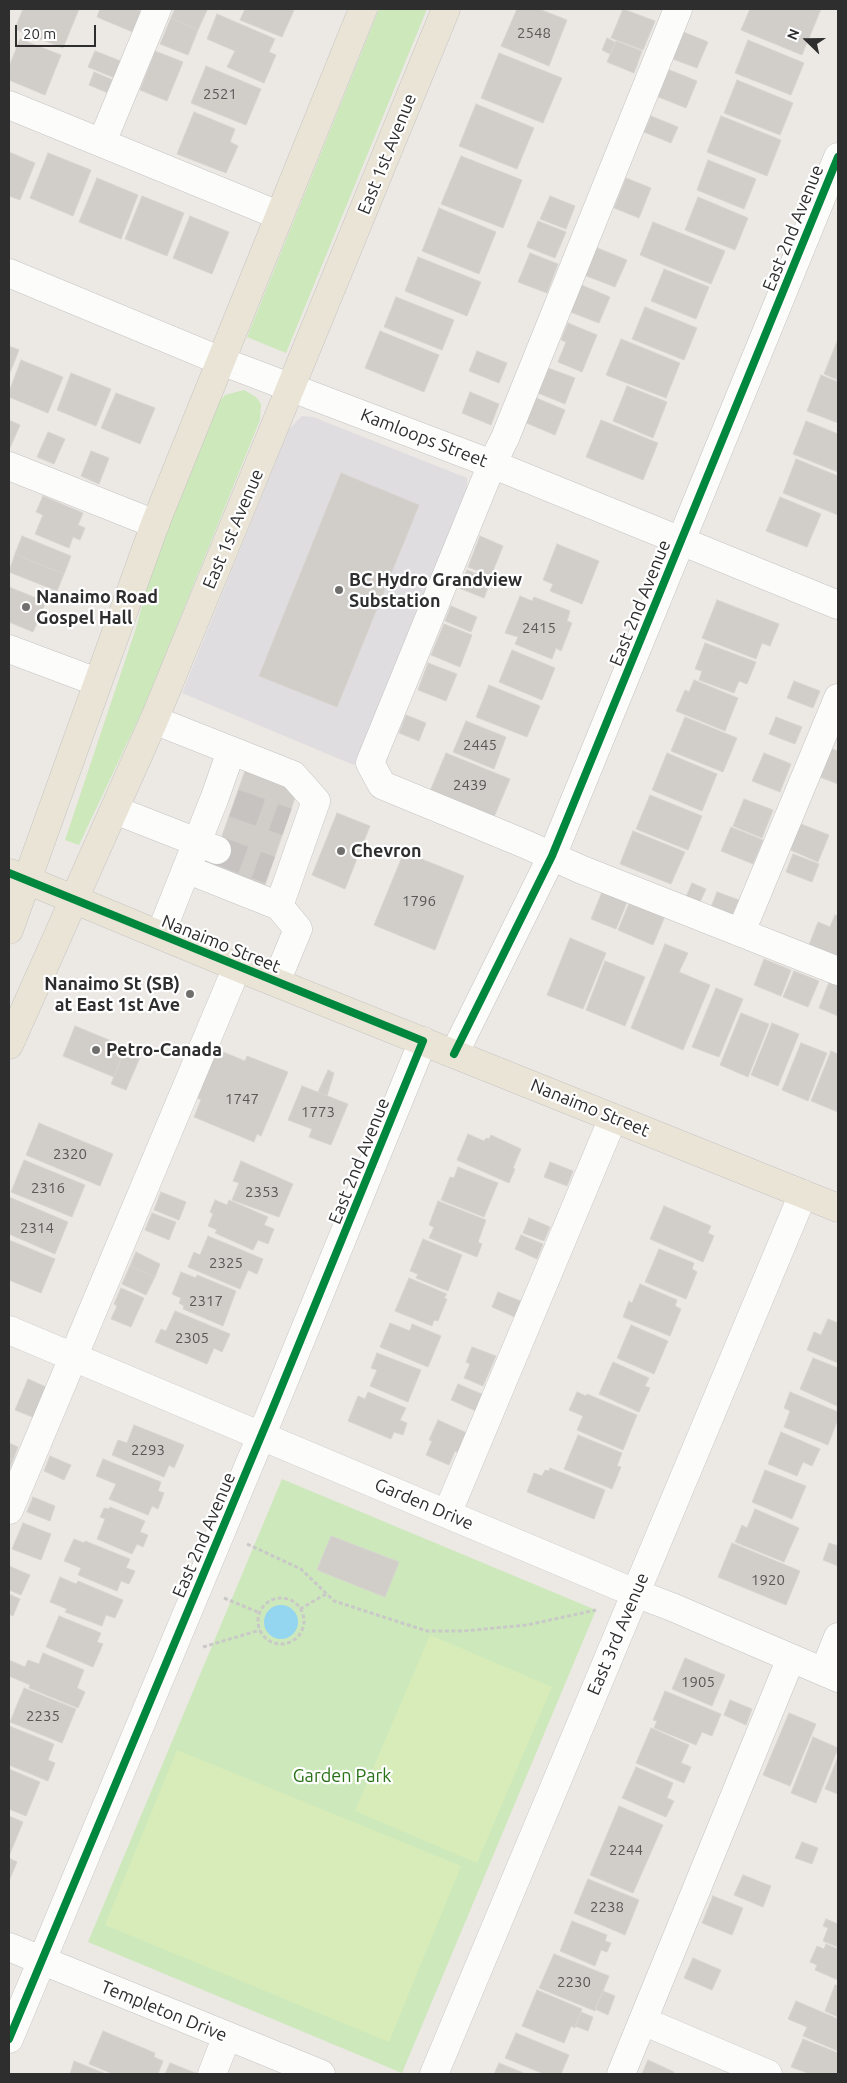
<!DOCTYPE html>
<html>
<head>
<meta charset="utf-8">
<style>
	body { margin:0 }
	#map { position:relative; width:847px; height:2083px; overflow:hidden; background:#ece8e4; font-family:Ubuntu,sans-serif }
	canvas { display:block }
	.frame { position:absolute; inset:0; border:10px solid #2e2e2e; pointer-events:none }
	.north { position:absolute; left:782px; top:15px; width:50px; height:50px; -webkit-text-stroke:4px #fff; paint-order:stroke; rotate:292deg; font-size:14px; font-weight:700; line-height:20px; text-align:center; color:#2e2e2e }
	.north::after { content:''; display:block; margin:auto; width:18px; height:22px; background:#2e2e2e; clip-path:polygon(50% 0,100% 100%,50% 72%,0 100%) }
	.scale { position:absolute; left:15px; top:25px; width:81px; height:22px; box-sizing:border-box; border:2px solid #2e2e2e; border-top:0; padding-left:6px; font-size:15px; line-height:18px; white-space:nowrap; color:#2e2e2e; -webkit-text-stroke:4px #fff; paint-order:stroke }
</style>
</head>
<body>
<div id="map">
<canvas width="847" height="2083"></canvas>
<div class="frame"></div>
<div class="north">N</div>
<div class="scale">20 m</div>
</div>
<script>
const ctx = document.querySelector('canvas').getContext('2d');
ctx.lineJoin = 'round';
function fill(path, color) { ctx.fillStyle = color; ctx.fill(path, 'evenodd'); }
const poly = rows => new Path2D(rows.map(r => 'M' + r).join(''));
function strokePath(path, color, width, dash) { ctx.strokeStyle = color; ctx.lineWidth = width; ctx.lineCap = dash ? 'butt' : 'round'; ctx.setLineDash(dash || []); ctx.stroke(path); }
function label(font, color, halo, rows, align = 'center') {
  ctx.font = font + ' Ubuntu,sans-serif'; ctx.lineWidth = 4.5; ctx.setLineDash([]); ctx.textBaseline = 'middle'; ctx.strokeStyle = halo; ctx.fillStyle = color; for (const [text, x, y, turn = 0] of rows) {
    ctx.save(); ctx.translate(x, y); ctx.rotate((+turn || 0) * Math.PI / 180); ctx.textAlign = isNaN(turn) ? turn : align; if (halo) ctx.strokeText(text, 0, 0); ctx.fillText(text, 0, 0); ctx.restore();
  }
}
fill(poly([
	[302,416,313,417,467,478,467,504,354,765,182,693,289,429]
]), '#dfdddf');
fill(poly([
	[379,9,427,9,286,353,247,337],
	[244,390,256,397,261,404,260,420,145,705,79,845,65,840,136,628,156,554,217,404,225,395],
	[282,1479,596,1610,402,2073,88,1942]
]), '#cde8bb');
fill(poly([
	[430,1635,552,1687,477,1863,355,1811],
	[177,1750,461,1866,389,2042,105,1925]
]), '#d8ecb9');
fill(poly([
	'264 1622a17 17 0 1 1 34 0a17 17 0 1 1-34 0Z'
]), '#94d6f0');
const building = poly([
	[23,9,79,9,63,48,15,29,23,9],
	[100,9,135,9,143,12,135,33,97,17,100,9],
	[175,9,203,9,207,10,198,30,171,18,175,9],
	[245,9,292,9,294,10,282,37,240,20,245,9],
	[517,9,539,9,567,20,549,66,501,46,517,9],
	[623,9,655,21,643,50,611,38,623,9],
	[750,9,821,9,802,55,741,30,750,9],
	[217,14,275,39,269,52,276,55,264,83,227,67,235,51,207,39,217,14],
	[171,18,198,30,188,55,160,44,171,18],
	[681,31,708,42,697,68,670,58,681,31],
	[607,38,615,42,610,54,602,50,607,38],
	[20,39,61,55,45,95,9,80,9,67,20,39],
	[748,40,804,63,791,95,735,73,748,40],
	[616,41,642,51,634,73,607,62,616,41],
	[95,51,123,62,117,79,88,67,95,51],
	[155,51,183,62,167,101,140,90,155,51],
	[499,53,562,78,543,123,481,98,499,53],
	[206,66,261,89,246,125,191,103,206,66],
	[667,69,697,81,686,108,656,96,667,69],
	[94,72,113,80,108,93,89,85,94,72],
	[737,80,793,103,780,135,724,113,737,80],
	[476,104,534,128,517,169,459,146,476,104],
	[194,112,235,129,230,142,238,146,226,173,177,154,194,112],
	[651,116,678,127,671,143,644,132,651,116],
	[721,116,781,140,767,176,707,152,721,116],
	[9,152,35,163,20,200,9,196,9,152],
	[48,153,91,170,73,216,30,198,48,153],
	[461,156,522,180,503,228,441,204,461,156],
	[708,160,756,179,744,209,697,190,708,160],
	[97,178,138,195,121,239,79,222,97,178],
	[626,178,651,188,639,218,614,208,626,178],
	[142,196,184,213,167,256,125,239,142,196],
	[550,196,575,206,566,229,540,219,550,196],
	[698,197,748,218,735,250,685,230,698,197],
	[439,208,496,232,479,274,422,251,439,208],
	[190,216,229,232,212,274,173,258,190,216],
	[538,221,566,232,555,258,527,247,538,221],
	[653,222,725,251,711,284,640,255,653,222],
	[595,247,627,260,615,287,584,275,595,247],
	[530,253,558,264,547,293,518,282,530,253],
	[418,257,481,282,467,316,405,291,418,257],
	[664,269,709,287,696,319,651,301,664,269],
	[579,284,610,297,599,323,568,311,579,284],
	[396,297,454,320,442,350,384,327,396,297],
	[645,307,697,328,684,360,632,339,645,307],
	[568,323,597,335,582,372,558,362,566,342,561,340,568,323],
	[380,331,439,355,424,392,365,368,380,331],
	[621,339,680,363,666,398,606,375,621,339],
	[838,339,838,380,824,374,838,339],
	[9,346,19,350,9,375,9,346],
	[477,351,507,363,499,383,469,371,477,351],
	[21,360,63,377,48,413,9,397,9,392,21,360],
	[548,368,575,378,565,404,538,393,548,368],
	[71,373,111,389,96,426,57,410,71,373],
	[821,375,838,382,838,423,807,411,821,375],
	[627,386,667,402,653,438,613,421,627,386],
	[470,392,499,404,491,425,462,413,470,392],
	[116,393,155,408,140,444,101,428,116,393],
	[534,397,565,410,555,435,524,422,534,397],
	[9,420,20,425,9,450,9,420],
	[601,420,658,443,643,480,586,457,601,420],
	[806,421,838,434,838,472,793,454,806,421],
	[48,432,65,439,54,464,37,457,48,432],
	[91,451,109,458,99,484,81,476,91,451],
	[796,459,838,476,838,515,783,493,796,459],
	[341,473,419,505,337,707,259,676,341,473],
	[43,496,83,513,78,525,85,528,80,540,73,537,69,548,35,534,43,515,36,512,43,496],
	[780,497,821,514,807,547,766,531,780,497],
	[22,536,71,556,64,574,15,554,22,536],
	[480,536,503,546,491,576,468,567,480,536],
	[557,544,599,561,582,604,550,591,553,584,543,580,557,544],
	[15,554,64,574,57,591,9,572,15,554],
	[467,570,491,580,484,598,459,588,467,570],
	[9,587,46,602,42,611,47,614,43,625,37,623,33,632,9,622,9,587],
	[520,596,532,601,534,597,570,611,567,621,572,623,561,651,556,648,552,659,515,644,518,637,505,633,520,596],
	[717,600,779,624,770,646,762,643,756,659,702,638,717,600],
	[451,606,477,617,471,632,445,621,451,606],
	[444,624,472,635,460,667,431,655,444,624],
	[705,643,756,662,747,684,739,681,734,693,699,680,702,671,695,669,705,643],
	[512,650,555,668,542,700,499,682,512,650],
	[428,663,457,674,446,701,418,690,428,663],
	[694,680,738,698,725,731,676,711,685,690,689,692,694,680],
	[794,681,820,691,813,708,787,698,794,681],
	[489,685,540,706,527,737,476,717,489,685],
	[406,715,426,723,419,741,399,733,406,715],
	[685,717,737,738,723,772,671,751,685,717],
	[776,717,802,727,795,744,769,734,776,717],
	[466,721,506,737,494,769,453,752,466,721],
	[832,749,838,751,838,784,820,777,832,749],
	[446,753,510,779,494,817,430,791,446,753],
	[667,753,717,774,702,811,652,790,667,753],
	[764,753,791,764,780,792,752,781,764,753],
	[246,768,298,789,263,891,210,870,246,768],
	[650,795,702,816,688,850,636,829,650,795],
	[744,799,773,810,762,838,733,826,744,799],
	[337,813,370,826,345,889,312,875,337,813],
	[796,822,829,835,818,862,786,848,796,822],
	[731,827,763,840,753,864,721,851,731,827],
	[633,831,685,852,671,884,620,864,633,831],
	[404,852,464,876,435,950,374,925,404,852],
	[793,854,819,864,812,882,786,872,793,854],
	[692,883,706,889,700,902,686,897,692,883],
	[602,892,627,902,616,929,591,919,602,892],
	[717,892,739,900,732,915,711,907,717,892],
	[630,901,665,916,653,945,618,930,630,901],
	[835,915,838,916,838,957,809,945,818,922,830,927,835,915],
	[570,938,606,953,583,1009,547,995,570,938],
	[665,944,688,953,679,972,710,985,683,1050,631,1028,665,944],
	[764,959,791,970,781,996,754,985,764,959],
	[605,961,645,977,625,1026,586,1010,605,961],
	[794,971,819,981,808,1007,783,997,794,971],
	[829,982,838,986,838,1016,819,1008,829,982],
	[716,988,743,999,719,1057,692,1047,716,988],
	[741,1013,769,1024,748,1077,720,1065,741,1013],
	[772,1023,799,1034,778,1086,751,1075,772,1023],
	[75,1026,126,1047,114,1077,63,1056,75,1026],
	[128,1042,144,1048,126,1090,111,1084,128,1042],
	[801,1043,827,1053,808,1101,782,1090,801,1043],
	[216,1049,245,1061,247,1056,288,1072,261,1136,257,1134,254,1142,194,1117,201,1100,196,1097,216,1049],
	[831,1051,838,1054,838,1112,811,1101,831,1051],
	[328,1070,334,1073,327,1096,318,1092,328,1070],
	[302,1086,348,1104,331,1145,309,1137,312,1129,288,1120,302,1086],
	[39,1123,113,1154,100,1186,26,1155,39,1123],
	[468,1134,484,1141,486,1138,489,1139,491,1135,521,1149,513,1168,515,1169,509,1183,457,1160,468,1134],
	[24,1160,85,1185,72,1217,11,1192,24,1160],
	[241,1161,293,1184,279,1217,232,1200,239,1183,233,1181,241,1161],
	[550,1162,573,1171,567,1186,544,1177,550,1162],
	[458,1167,498,1183,484,1217,441,1200,450,1177,454,1178,458,1167],
	[161,1192,186,1202,179,1220,154,1210,161,1192],
	[9,1197,68,1222,55,1254,9,1234,9,1197],
	[215,1200,227,1205,229,1200,268,1217,264,1225,274,1229,268,1244,258,1240,253,1250,215,1233,217,1230,208,1226,213,1214,210,1212,215,1200],
	[438,1201,486,1220,478,1242,482,1244,477,1257,429,1238,434,1227,429,1225,438,1201],
	[664,1206,711,1226,708,1233,714,1236,703,1262,650,1239,664,1206],
	[152,1213,176,1222,169,1240,145,1230,152,1213],
	[529,1218,550,1227,544,1241,523,1233,529,1218],
	[521,1235,543,1244,537,1259,515,1249,521,1235],
	[208,1236,263,1259,257,1274,248,1270,240,1289,188,1267,194,1252,200,1255,208,1236],
	[423,1239,462,1255,448,1291,416,1278,418,1274,410,1271,423,1239],
	[9,1240,55,1259,41,1293,9,1280,9,1240],
	[659,1249,694,1263,692,1269,697,1272,686,1299,645,1282,659,1249],
	[136,1252,160,1264,155,1277,130,1266,136,1252],
	[130,1266,155,1277,146,1295,122,1284,130,1266],
	[181,1272,196,1278,197,1275,236,1291,223,1326,183,1309,184,1306,179,1303,181,1298,172,1294,181,1272],
	[409,1278,447,1294,444,1298,447,1299,438,1321,434,1320,432,1326,395,1311,409,1278],
	[640,1284,677,1300,675,1306,681,1309,670,1336,623,1317,629,1301,632,1303,640,1284],
	[121,1288,144,1298,131,1327,111,1319,117,1306,114,1304,121,1288],
	[498,1292,523,1302,517,1318,492,1307,498,1292],
	[175,1311,230,1334,222,1352,214,1348,207,1364,155,1342,161,1329,166,1331,175,1311],
	[828,1319,838,1323,838,1363,807,1350,814,1332,821,1335,828,1319],
	[390,1323,410,1331,412,1324,441,1336,428,1367,380,1347,390,1323],
	[631,1325,668,1341,654,1374,617,1358,631,1325],
	[472,1347,496,1356,483,1386,464,1378,470,1364,466,1362,472,1347],
	[377,1353,421,1370,408,1402,370,1386,377,1370,371,1368,377,1353],
	[813,1358,838,1368,837,1406,800,1389,813,1358],
	[613,1362,649,1378,645,1386,650,1388,639,1412,599,1394,613,1362],
	[28,1379,48,1388,35,1418,15,1410,28,1379],
	[458,1384,484,1395,476,1411,451,1400,458,1384],
	[368,1392,406,1408,400,1420,407,1423,403,1435,394,1432,391,1439,348,1421,358,1396,365,1399,368,1392],
	[577,1392,586,1396,587,1394,637,1415,623,1450,577,1430,583,1416,569,1410,577,1392],
	[790,1392,838,1412,838,1419,828,1445,784,1427,790,1411,784,1408,790,1392],
	[438,1420,467,1433,458,1453,455,1451,449,1465,426,1455,432,1441,429,1440,438,1420],
	[134,1425,184,1445,174,1468,169,1465,164,1477,112,1455,118,1440,127,1443,134,1425],
	[781,1432,820,1449,812,1466,803,1462,797,1476,768,1464,781,1432],
	[578,1435,622,1453,617,1466,621,1467,612,1489,564,1469,578,1435],
	[9,1443,18,1447,13,1460,9,1458,9,1443],
	[50,1456,71,1465,64,1480,44,1471,50,1456],
	[9,1458,13,1460,9,1470,9,1458],
	[103,1459,161,1482,158,1491,164,1493,158,1509,152,1506,148,1515,109,1499,116,1484,96,1476,103,1459],
	[550,1468,605,1490,594,1519,527,1492,534,1473,542,1476,545,1470,549,1471,550,1468],
	[765,1470,806,1486,792,1519,752,1502,765,1470],
	[33,1497,55,1506,50,1521,27,1512,33,1497],
	[110,1507,145,1521,140,1532,148,1535,143,1547,137,1544,132,1554,97,1539,105,1519,100,1517,104,1508,109,1509,110,1507],
	[755,1509,799,1528,784,1562,735,1542,742,1525,747,1528,755,1509],
	[23,1523,51,1534,41,1560,12,1549,23,1523],
	[331,1536,399,1562,385,1597,317,1570,331,1536],
	[74,1539,84,1543,85,1541,130,1559,126,1568,135,1571,129,1584,121,1581,117,1591,78,1575,81,1568,64,1561,74,1539],
	[732,1543,800,1571,786,1605,718,1577,732,1543],
	[829,1543,838,1546,838,1566,823,1560,829,1543],
	[9,1566,30,1575,21,1595,9,1590,9,1566],
	[60,1577,76,1584,78,1581,123,1600,115,1618,106,1615,102,1626,65,1612,67,1609,50,1602,60,1577],
	[9,1594,20,1599,13,1616,9,1614,9,1594],
	[59,1616,101,1633,97,1642,103,1644,93,1667,46,1647,59,1616],
	[43,1653,84,1670,77,1688,85,1692,78,1708,29,1688,30,1685,9,1676,9,1660,25,1667,28,1660,39,1664,43,1653],
	[685,1658,725,1675,712,1706,672,1689,685,1658],
	[24,1688,76,1709,62,1743,10,1722,24,1688],
	[665,1691,721,1714,712,1736,702,1732,696,1745,654,1728,657,1721,653,1720,665,1691],
	[730,1700,752,1709,746,1725,724,1715,730,1700],
	[789,1713,816,1724,790,1786,763,1775,789,1713],
	[9,1726,54,1744,48,1760,55,1763,48,1781,9,1765,9,1726],
	[651,1728,689,1745,681,1763,691,1767,684,1783,636,1763,651,1728],
	[813,1737,838,1748,816,1803,791,1793,813,1737],
	[838,1757,838,1794,825,1789,838,1757],
	[636,1767,673,1783,667,1798,674,1801,666,1817,622,1798,636,1767],
	[9,1769,40,1782,26,1816,9,1809,9,1769],
	[619,1806,663,1825,633,1893,590,1875,619,1806],
	[9,1816,23,1822,9,1856,9,1816],
	[802,1842,818,1848,812,1864,795,1858,802,1842],
	[9,1858,17,1862,9,1881,9,1858],
	[743,1875,771,1886,763,1907,734,1895,743,1875],
	[588,1879,639,1900,625,1935,574,1913,588,1879],
	[713,1896,743,1908,732,1935,702,1923,713,1896],
	[826,1919,838,1924,838,1947,823,1941,828,1928,823,1926,826,1919],
	[572,1921,607,1935,605,1941,611,1943,607,1952,601,1950,595,1966,560,1951,572,1921],
	[826,1944,838,1949,838,1980,815,1970,817,1965,810,1962,817,1946,824,1949,826,1944],
	[554,1954,609,1976,595,2011,539,1988,554,1954],
	[693,1958,721,1970,712,1990,684,1978,693,1958],
	[835,1985,838,1986,838,2017,825,2011,835,1985],
	[537,1990,582,2009,575,2028,571,2026,564,2043,522,2026,537,1990],
	[603,1991,615,1996,608,2015,595,2009,603,1991],
	[796,2001,838,2019,838,2051,803,2036,807,2027,788,2019,796,2001],
	[581,2012,593,2017,588,2031,575,2026,581,2012],
	[103,2031,155,2053,154,2057,163,2061,158,2074,113,2074,89,2064,103,2031],
	[516,2033,569,2055,561,2074,544,2074,505,2058,516,2033],
	[803,2039,838,2053,838,2074,810,2074,791,2067,803,2039],
	[648,2060,674,2072,673,2074,642,2074,648,2060],
	[74,2061,106,2074,70,2074,74,2061],
	[170,2063,198,2074,165,2074,170,2063],
	[499,2063,526,2074,494,2074,499,2063]
]);
fill(building, '#d1ceca');
strokePath(building, '#d7d4d0', 1);
strokePath(poly([
	[234,803,287,822],
	[217,850,270,870]
]), '#c6c3c0', 28, [28, 14]);
const minor = poly([
	[678,9,505,438,492,464,370,763,382,785,525,844,580,869,838,971],
	[9,105,278,215],
	[102,142,157,9],
	[9,273,221,361,492,464,838,605],
	[9,466,155,524],
	[9,649,97,682],
	[154,720,293,775,316,801,279,906,298,929,276,982],
	[115,810,217,850],
	[186,869,279,906],
	[741,932,838,698],
	[160,935,215,797,231,751],
	[454,1054,552,856,838,157],
	[9,1330,635,1593,672,1607,838,1678],
	[9,1510,237,967],
	[447,1514,613,1118],
	[824,1672,838,1637],
	[9,1947,321,2074],
	[643,2021,768,2074],
	[9,2039,272,1410,423,1041],
	[212,2074,227,2036],
	[434,2074,803,1194],
	[621,2074,791,1658]
]);
const major = poly([
	[10,873,237,967,838,1208],
	[9,930,155,524,363,9],
	[9,1045,154,720,446,9]
]);
strokePath(minor, '#c5c4c5', 29);
strokePath(major, '#c6c5c4', 29);
strokePath(poly([
	[247,1544,301,1569,334,1601,427,1631,463,1631,527,1625,596,1610],
	[224,1598,260,1613],
	'258 1621a23 23 0 1 1 46 0a23 23 0 1 1-46 0Z',
	[300,1609,326,1594],
	[203,1647,260,1630]
]), '#c9c9c8', 3, [4, 2.5]);
strokePath(minor, '#fcfcfb', 28);
strokePath(major, '#e9e4d5', 28);
strokePath(poly([
	[9,873,423,1041,272,1410,9,2039],
	[454,1054,552,856,838,157]
]), '#00873e', 8);
for (const [x, y, r, color] of [
	[339,590,5,"#706f6e"],
	[26,607,5,"#706f6e"],
	[341,851,5,"#706f6e"],
	[190,994,5,"#706f6e"],
	[96,1050,5,"#706f6e"]
]) { const dot = new Path2D(); dot.arc(x, y, r, 0, 2 * Math.PI); ctx.fillStyle = color; ctx.fill(dot); strokePath(dot, '#fff', 2); }
label('15px', '#585857', null, [
	["2548",534,33],
	["2521",220,94],
	["2415",539,628],
	["2445",480,745],
	["2439",470,785],
	["1796",419,901],
	["1747",242,1099],
	["1773",318,1112],
	["2320",70,1154],
	["2316",48,1188],
	["2353",262,1192],
	["2314",37,1228],
	["2325",226,1263],
	["2317",206,1301],
	["2305",192,1338],
	["2293",148,1450],
	["1920",768,1580],
	["1905",698,1682],
	["2235",43,1716],
	["2244",626,1850],
	["2238",607,1907],
	["2230",574,1982]
]);
label('18px', '#2e2e2e', '#fff', [
	["East 1st Avenue",387,154,-68],
	["East 2nd Avenue",793,228,-68],
	["Kamloops Street",424,438,21],
	["East 1st Avenue",233,529,-67],
	["East 2nd Avenue",640,603,-68],
	["Nanaimo Street",221,944,22],
	["Nanaimo Street",590,1108,22],
	["East 2nd Avenue",359,1161,-68],
	["Garden Drive",424,1504,23],
	["East 2nd Avenue",204,1535,-67],
	["East 3rd Avenue",618,1634,-67],
	["Templeton Drive",164,2011,22]
]);
label('bold 18px', '#2e2e2e', '#fff', [
	["BC Hydro Grandview",349,580],
	["Substation",349,601],
	["Nanaimo Road",36,597],
	["Gospel Hall",36,618],
	["Chevron",351,851],
	["Nanaimo St (SB)",180,984,"right"],
	["at East 1st Ave",180,1005,"right"],
	["Petro-Canada",106,1050]
], 'left');
label('18px', '#287117', '#fff', [
	["Garden Park",342,1776]
]);
</script>
</body>
</html>
